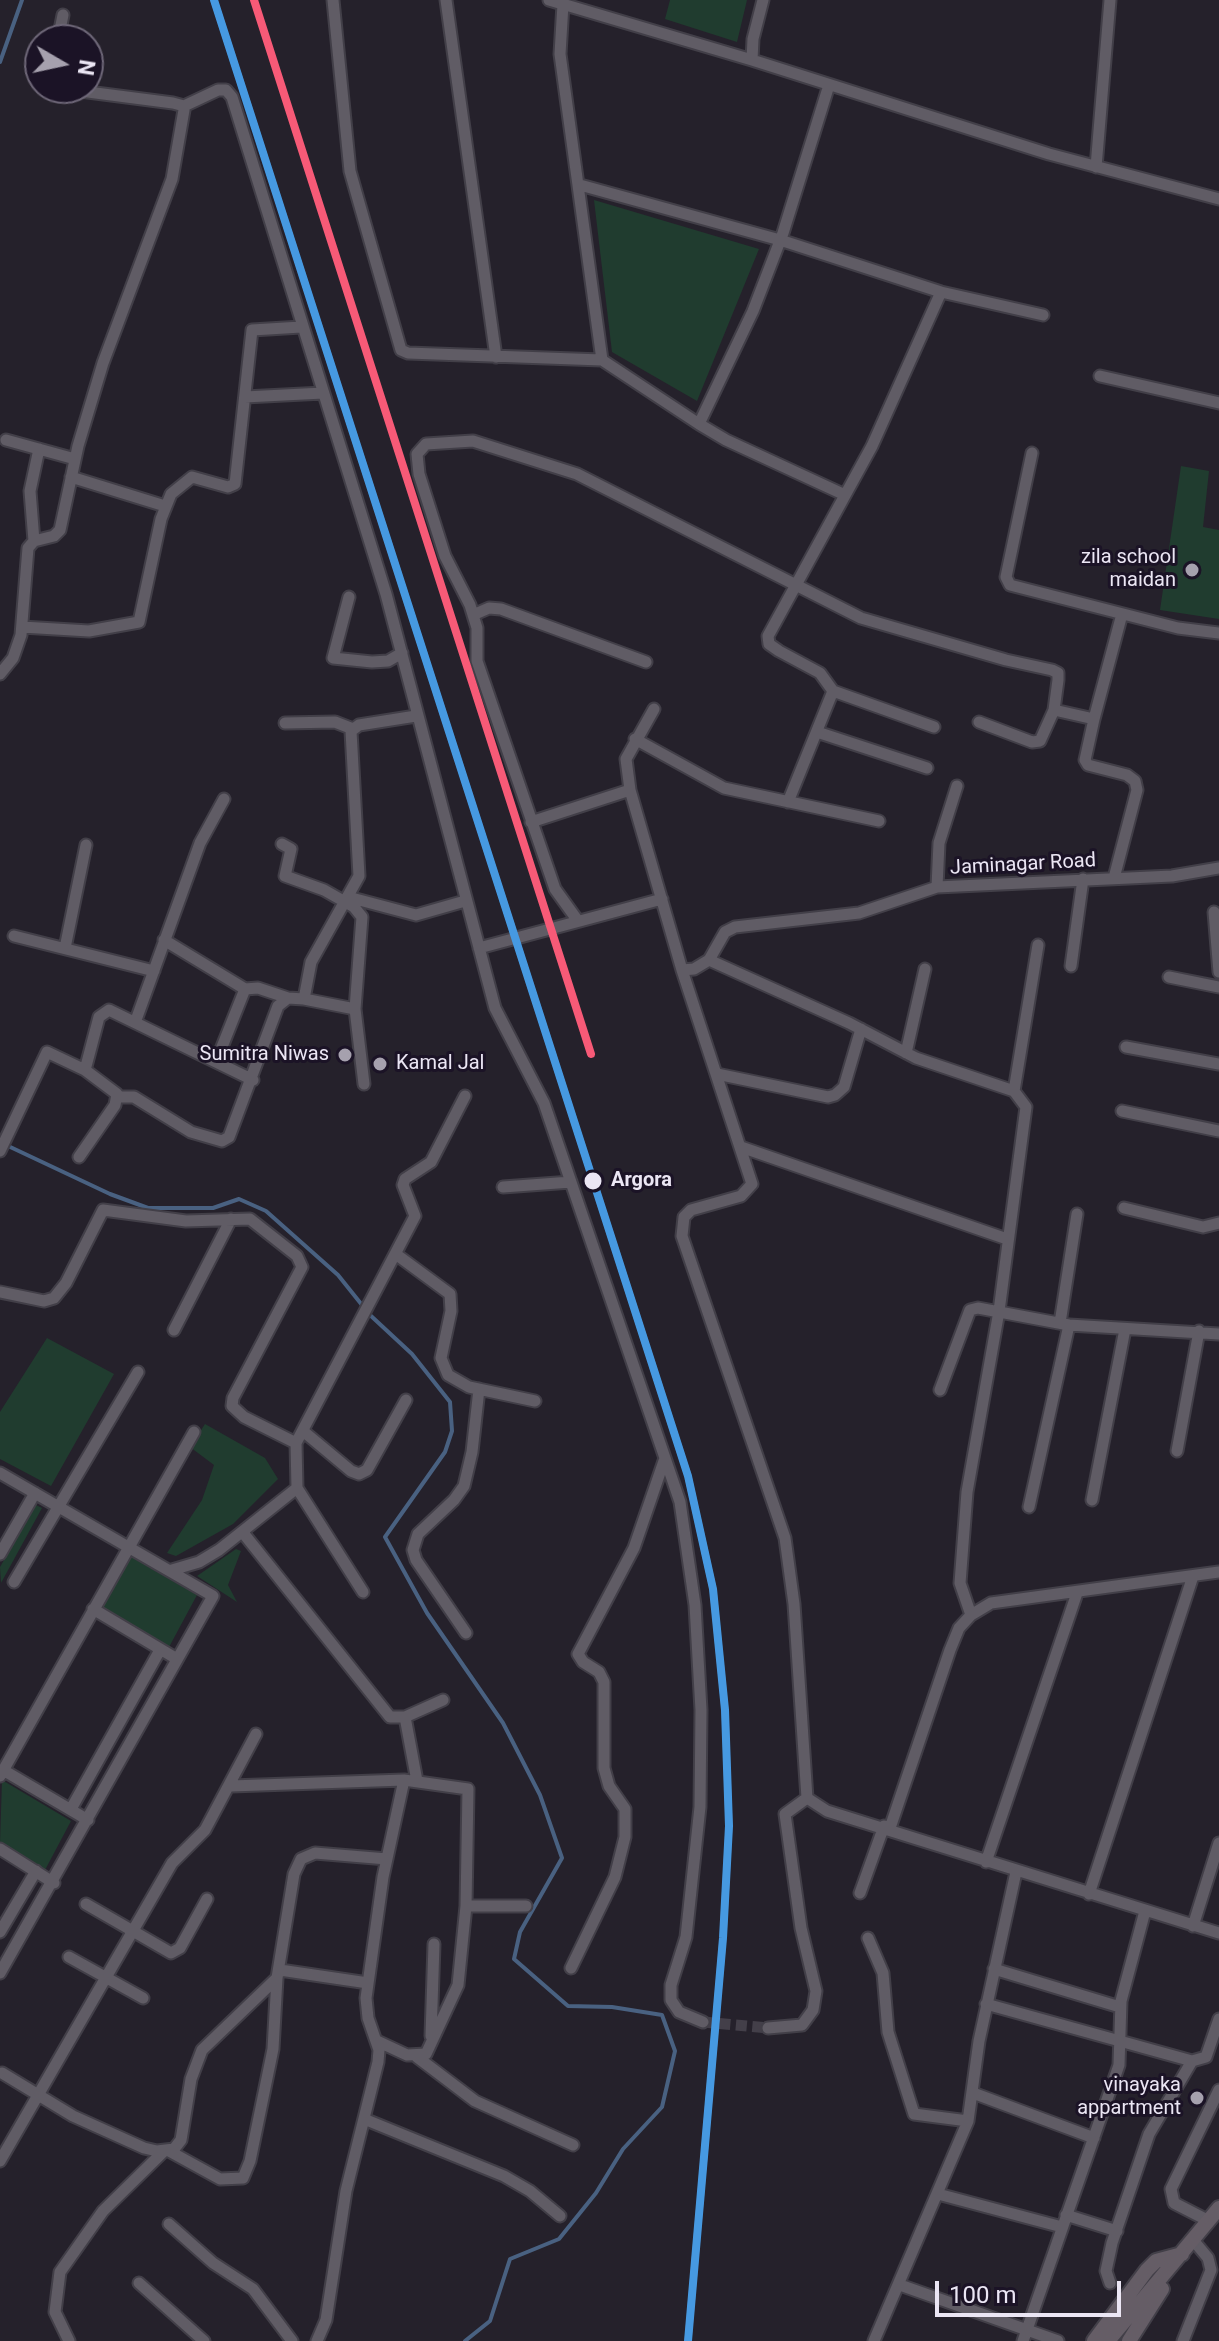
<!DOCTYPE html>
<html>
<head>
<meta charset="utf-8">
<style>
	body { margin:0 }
	#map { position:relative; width:1219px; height:2341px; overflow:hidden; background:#25212b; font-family:Roboto,sans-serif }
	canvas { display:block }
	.north { position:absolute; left:24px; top:24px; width:80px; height:80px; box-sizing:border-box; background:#1b1326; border:2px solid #6e6778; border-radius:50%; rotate:99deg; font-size:22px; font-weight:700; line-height:32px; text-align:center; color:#ebe6f4 }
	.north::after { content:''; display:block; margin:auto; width:28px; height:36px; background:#a6a1ae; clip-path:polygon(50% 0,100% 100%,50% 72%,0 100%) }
	.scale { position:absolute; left:935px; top:2281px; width:186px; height:36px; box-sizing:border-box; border:4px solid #ebe6f4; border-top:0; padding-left:10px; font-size:24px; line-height:28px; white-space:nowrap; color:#ebe6f4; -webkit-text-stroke:6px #1b1326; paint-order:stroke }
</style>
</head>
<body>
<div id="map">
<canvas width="1219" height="2341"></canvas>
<div class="north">N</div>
<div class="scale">100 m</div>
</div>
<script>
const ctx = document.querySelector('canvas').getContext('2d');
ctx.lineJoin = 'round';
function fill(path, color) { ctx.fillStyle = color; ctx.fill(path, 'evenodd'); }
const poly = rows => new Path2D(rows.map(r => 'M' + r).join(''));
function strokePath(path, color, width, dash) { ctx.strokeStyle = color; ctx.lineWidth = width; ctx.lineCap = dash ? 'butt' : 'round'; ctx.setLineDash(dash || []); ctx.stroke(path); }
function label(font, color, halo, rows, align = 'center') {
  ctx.font = font + ' Roboto,sans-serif'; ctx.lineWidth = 6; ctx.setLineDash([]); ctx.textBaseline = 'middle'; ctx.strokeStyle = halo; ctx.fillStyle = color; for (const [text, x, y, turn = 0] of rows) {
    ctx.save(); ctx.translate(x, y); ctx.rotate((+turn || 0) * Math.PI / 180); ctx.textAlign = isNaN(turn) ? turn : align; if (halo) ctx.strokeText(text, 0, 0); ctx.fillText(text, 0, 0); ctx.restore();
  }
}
fill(poly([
	[670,0,747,0,737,42,665,19],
	[594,200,759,249,697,401,612,352],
	[1181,466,1209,471,1203,527,1219,530,1219,619,1160,610],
	[47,1338,114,1374,51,1486,0,1459,0,1412],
	[205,1424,265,1458,278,1479,233,1524,176,1556,167,1553,202,1500,214,1465,190,1447],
	[36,1505,42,1508,1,1583,0,1567],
	[236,1549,241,1551,228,1585,237,1602,197,1576],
	[126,1554,197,1595,168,1649,97,1609],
	[2,1780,71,1821,45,1870,0,1843]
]), '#203c2f');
strokePath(poly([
	[0,62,22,0],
	[6,1145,110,1194,148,1208,213,1208,239,1199,266,1211,338,1275,370,1315,412,1354,450,1402,452,1431,445,1452,385,1537,427,1613,503,1723,540,1795,562,1858,520,1932,514,1959,568,2006,612,2007,662,2015,675,2051,662,2107,623,2149,596,2193,559,2239,510,2259,490,2321,465,2341]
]), '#496181', 4);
strokePath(poly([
	[703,2022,768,2028]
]), '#433f49', 11, [11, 5.5]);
const street = poly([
	[333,0,350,171,401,350,408,353,602,360,699,424,753,311,783,233,829,85],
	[446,0,496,357],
	[549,0,752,60],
	[763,0,753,39,752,60,1049,154,1219,199],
	[563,4,560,54,602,360],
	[58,40,63,15],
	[184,106,218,90,226,90,232,97,386,594,495,1008,544,1103,680,1502,695,1605,701,1710,700,1807,686,1937,671,1985,671,2000,679,2012,703,2022],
	[1096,167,1110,0],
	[580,185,780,240,941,292,1043,315],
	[1100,376,1219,403],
	[245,397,323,393],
	[699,424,726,440,845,495],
	[6,440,75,459],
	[1032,453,1006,577,1010,585,1178,628,1219,633],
	[71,477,165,506],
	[34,541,30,491,39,449],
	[349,597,333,658,372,662,388,661,402,653],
	[473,615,489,608,501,609,646,662],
	[22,627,89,631,139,622,161,519,171,494,192,477,228,487,235,484,252,330,301,327],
	[0,674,13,658,21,635,28,548,34,541,54,536,60,530,78,446,103,363,172,179,184,110,184,106,173,103,57,88],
	[833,691,820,673,779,651,769,644,768,636,872,446,941,292],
	[654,709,626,759,630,790,682,970,752,1184,741,1196,691,1210,684,1217,682,1236,785,1538,794,1604,807,1798,827,1811,1219,1933],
	[1094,719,1085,760,1088,765,1127,775,1135,781,1137,790,1114,878],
	[979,722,1032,742,1040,741,1054,710,1094,719,1122,614],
	[285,723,335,722,353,729],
	[817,732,927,768],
	[635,739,724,788,879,821],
	[788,802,833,691,934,727],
	[531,822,630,790],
	[282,844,291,849,285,876,324,890,354,907,362,917,355,1009,364,1084],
	[937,887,939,843,957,786],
	[348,897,416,915,465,901],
	[1214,912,1219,972],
	[578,921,555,889,477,661,477,628,470,605,445,556,419,474,417,454,426,444,473,441,577,474,861,618,1006,660,1052,670,1058,673,1058,680,1054,710],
	[14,936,154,971],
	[164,940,245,989],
	[65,948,86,845],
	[479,948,662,899],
	[709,960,849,1023,916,1058,1014,1091,1026,1107,999,1311,967,1492,960,1583,971,1615],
	[1071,966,1083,879],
	[682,970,694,969,709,960,725,932,735,927,859,913,937,887,1172,876,1219,868],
	[1169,977,1219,987],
	[304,999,355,1009],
	[136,1020,200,843,224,799],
	[1126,1047,1219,1064],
	[906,1053,925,969],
	[216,1062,245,989,258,988,288,998],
	[85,1070,99,1017,109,1010,253,1080],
	[717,1074,828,1097,835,1095,844,1087,861,1029],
	[1014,1091,1038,945],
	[118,1097,134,1097,191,1132,222,1141,229,1137,278,1006,288,998,304,999,311,962,359,876,351,731,359,725,416,716],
	[1122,1111,1219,1131],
	[741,1147,1007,1239],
	[0,1151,47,1052,85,1070,117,1094,115,1105,79,1157],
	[503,1187,571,1182],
	[1124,1208,1203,1227,1219,1223],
	[397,1255,450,1294,451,1311,441,1358,448,1375,469,1387,535,1401],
	[0,1292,44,1301,54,1298,66,1283,103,1210,186,1221,250,1219,297,1256,302,1267,233,1398,232,1406,244,1417,296,1443],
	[1060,1323,1077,1214],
	[174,1330,231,1219],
	[940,1390,970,1310,978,1308,1069,1325,1219,1334],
	[303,1431,351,1471,359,1474,367,1470,406,1400],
	[1177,1451,1199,1331],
	[0,1473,213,1596,0,1973],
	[297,1488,363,1592],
	[1092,1500,1125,1329],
	[1029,1507,1069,1325],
	[244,1534,390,1717,405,1717,443,1700],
	[0,1554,35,1493],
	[172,1570,199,1562,219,1550,297,1488,296,1443,415,1216,403,1185,405,1179,431,1162,465,1096],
	[14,1582,138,1372],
	[93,1609,177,1659],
	[466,1633,416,1560,413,1550,418,1534,454,1500,464,1486,472,1452,479,1389],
	[405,1717,417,1781],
	[3,1770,88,1820],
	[0,1776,194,1432],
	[231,1786,404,1780,468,1789,466,1906,458,1985,426,2054,407,2055,377,2041],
	[71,1809,160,1650],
	[890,1828,950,1650,959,1628,971,1615,991,1603,1219,1572],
	[0,1849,54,1883],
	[986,1862,1077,1593],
	[860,1893,884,1826],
	[1089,1894,1193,1576],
	[86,1904,171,1953,180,1948,207,1899],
	[466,1906,526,1906],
	[1193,1926,1219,1843],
	[0,1932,36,1871],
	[868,1938,883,1973,888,2032,914,2114,968,2121],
	[69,1957,143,1998],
	[571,1968,615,1877,625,1837,625,1809,609,1786,604,1768,604,1682,599,1672,583,1662,578,1654,634,1548,664,1461],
	[994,1969,1120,2007],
	[280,1970,368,1983],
	[986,2004,1192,2061,1206,2057,1219,2019],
	[768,2028,802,2025,813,2010,816,1991,801,1928,785,1814,807,1798],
	[431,2036,434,1944],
	[417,2057,475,2101,573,2145],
	[2,2073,73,2116,144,2148,157,2151,174,2149,181,2140,191,2079,202,2050,277,1978,294,1874,301,1859,315,1853,387,1859],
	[973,2093,1094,2138],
	[364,2119,504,2176,530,2191,560,2216],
	[169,2151,220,2179,243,2178,250,2161,273,2049,277,1978],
	[0,2161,172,1863,205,1830,256,1734],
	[938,2194,1062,2227],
	[1066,2215,1117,2231],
	[1209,2221,1174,2203,1171,2189,1219,2090],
	[169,2224,213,2263,253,2289,292,2341],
	[139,2283,204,2341],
	[1110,2283,1106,2271,1112,2243,1149,2134,1192,2061],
	[900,2285,1058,2341],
	[69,2341,55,2312,60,2272,103,2211,164,2151],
	[317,2341,326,2320,346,2191,378,2062,379,2050,368,2018,366,1998,383,1877,404,1780],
	[874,2341,968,2121,979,2041,1016,1872],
	[1023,2341,1119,2065,1121,2001,1145,1911],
	[1183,2341,1211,2270,1208,2258,1193,2240]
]);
const secondary = poly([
	[1094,2341,1147,2270,1156,2261,1182,2254],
	[1108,2341,1219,2208],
	[1129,2341,1162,2289]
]);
strokePath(street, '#423f48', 15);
strokePath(secondary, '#423f48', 18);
strokePath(street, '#605c65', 11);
strokePath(secondary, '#655d66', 14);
const rail = poly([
	[214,0,688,1476,713,1589,725,1710,729,1826,723,1938,688,2341]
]);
strokePath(rail, '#615e67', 7);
strokePath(rail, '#1b1326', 4, [12]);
strokePath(poly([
	[214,0,688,1476,713,1589,725,1710,729,1826,723,1938,688,2341]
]), '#4699e1', 8);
strokePath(poly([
	[254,0,591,1054]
]), '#f75a77', 8);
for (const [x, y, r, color] of [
	[1192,570,8,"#a6a1ae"],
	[345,1055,8,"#a6a1ae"],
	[380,1064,8,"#a6a1ae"],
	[593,1181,10,"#ebe6f4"],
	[1197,2098,8,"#a6a1ae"]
]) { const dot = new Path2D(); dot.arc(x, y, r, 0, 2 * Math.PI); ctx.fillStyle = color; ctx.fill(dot); strokePath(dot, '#1b1326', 3); }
label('20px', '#ebe6f4', '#1b1326', [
	["zila school",1176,558],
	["maidan",1176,581],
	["Sumitra Niwas",329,1055],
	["Kamal Jal",396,1064,"left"],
	["vinayaka",1181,2086],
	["appartment",1181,2109]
], 'right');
label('20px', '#ebe6f4', '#1b1326', [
	["Jaminagar Road",1023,865,-3]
]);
label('bold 20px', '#ebe6f4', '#1b1326', [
	["Argora",611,1181]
], 'left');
</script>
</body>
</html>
